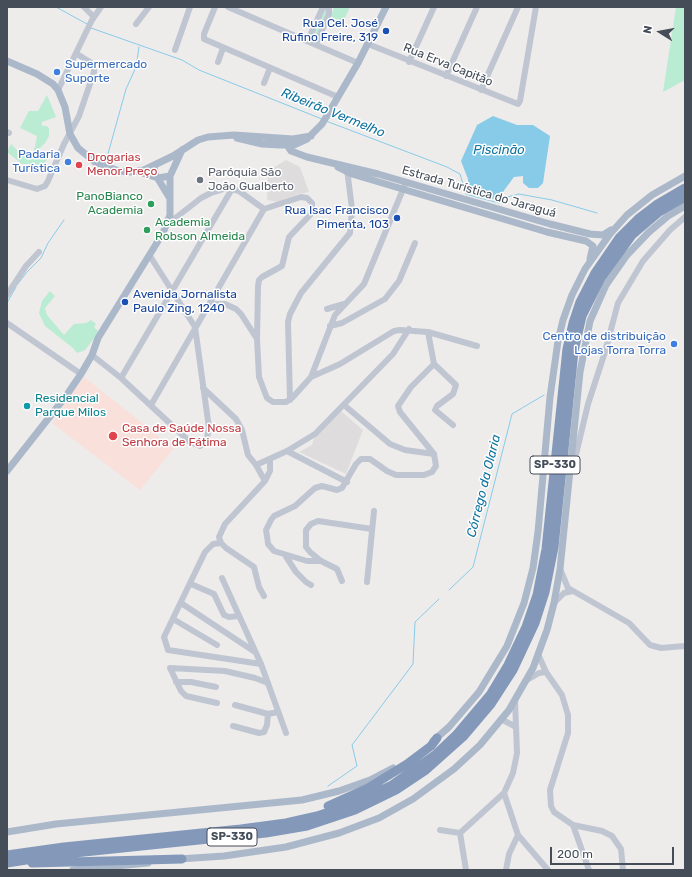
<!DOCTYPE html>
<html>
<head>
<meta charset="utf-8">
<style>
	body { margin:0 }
	#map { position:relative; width:692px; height:877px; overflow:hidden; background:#eeebeb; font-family:Rubik,sans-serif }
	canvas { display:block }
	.frame { position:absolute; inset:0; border:8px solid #444d58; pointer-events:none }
	.north { position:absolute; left:640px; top:12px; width:40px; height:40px; -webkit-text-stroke:3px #fff; paint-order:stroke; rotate:281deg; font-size:11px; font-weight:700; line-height:16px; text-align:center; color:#444d58 }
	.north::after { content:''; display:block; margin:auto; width:14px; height:18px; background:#444d58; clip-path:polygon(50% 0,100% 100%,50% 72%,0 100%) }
	.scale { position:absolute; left:550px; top:847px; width:124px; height:18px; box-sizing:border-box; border:2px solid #444d58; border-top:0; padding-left:5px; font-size:12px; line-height:14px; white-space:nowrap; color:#444d58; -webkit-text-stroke:3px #fff; paint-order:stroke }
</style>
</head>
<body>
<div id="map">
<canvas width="692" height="877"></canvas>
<div class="frame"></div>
<div class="north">N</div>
<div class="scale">200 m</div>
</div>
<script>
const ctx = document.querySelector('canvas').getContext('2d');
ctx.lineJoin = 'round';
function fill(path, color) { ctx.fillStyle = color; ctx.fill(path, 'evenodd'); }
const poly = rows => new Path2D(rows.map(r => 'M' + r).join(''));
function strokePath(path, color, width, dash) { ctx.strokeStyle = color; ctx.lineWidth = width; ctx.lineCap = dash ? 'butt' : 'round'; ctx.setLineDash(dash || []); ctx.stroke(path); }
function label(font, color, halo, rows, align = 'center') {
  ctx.font = font + ' Rubik,sans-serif'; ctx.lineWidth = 3; ctx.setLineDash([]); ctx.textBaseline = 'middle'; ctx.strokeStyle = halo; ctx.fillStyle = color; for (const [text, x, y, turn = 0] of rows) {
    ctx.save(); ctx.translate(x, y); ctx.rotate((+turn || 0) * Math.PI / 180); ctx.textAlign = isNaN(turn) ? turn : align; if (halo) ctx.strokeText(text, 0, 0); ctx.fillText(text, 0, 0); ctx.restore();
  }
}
fill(poly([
	[286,160,300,167,309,192,299,194,278,202,267,200,268,171],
	[341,411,363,430,346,474,299,452,312,445,314,438]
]), '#dfdcdd');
fill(poly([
	[84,377,174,448,140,490,52,423]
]), '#f9e0da');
fill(poly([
	[325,7,328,8,316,38,311,37],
	[334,7,350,7,343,22,331,17],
	[676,7,685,7,685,80,663,92],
	[47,95,56,117,42,122,42,126,47,126,49,129,49,136,45,143,39,149,39,153,48,156,43,170,37,170,28,164,22,164,7,152,11,144,18,151,32,155,35,147,37,136,20,128,29,111,38,111],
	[50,291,55,296,45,308,47,315,64,335,74,324,86,323,91,320,96,324,94,327,99,332,85,350,77,353,73,348,45,326,39,313,42,301]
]), '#b9ecd2');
fill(poly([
	[493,116,517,125,533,125,550,136,543,183,538,188,529,188,523,183,523,176,514,177,497,200,468,190,468,179,461,161,477,125]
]), '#87cbe8');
strokePath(poly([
	[56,7,87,24],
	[91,28,182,60,199,70,322,119],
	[326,121,447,167,460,174,466,194,476,197,499,203,507,197,519,194,552,200,597,213],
	[106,161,126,89,136,67,139,47],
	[17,285,27,272,41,258,48,243,64,220],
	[7,303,16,287],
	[449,590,473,567,512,414,544,395],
	[328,786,357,766,352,745,413,664,415,622,439,599]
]), '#87cbe8', 1);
strokePath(poly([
	[84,7,94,17],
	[215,7,204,34,204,39,338,97],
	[228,7,358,63],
	[136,24,149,7],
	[308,40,323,7],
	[316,44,329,14,329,9,326,7],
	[368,44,518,104,520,101,536,7],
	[175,50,190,7],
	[218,62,223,48],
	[409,62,434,7],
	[446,76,477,7],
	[264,83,270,68],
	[58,90,92,20,101,7],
	[481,90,518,7],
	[7,132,9,133],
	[7,180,37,189,45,186,48,181,64,144,79,116,94,72,94,68,90,62,77,54],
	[169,223,201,198,211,193,224,189,232,189,239,191,264,209,301,197,307,198,312,203,312,210,310,215,289,237,282,266,262,277,259,280,258,286,257,339,259,377,267,398,273,402,286,402,293,397,311,377,335,315,364,284,406,182],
	[7,295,26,266,39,252],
	[209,304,225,304,236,309,241,314,257,339],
	[327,309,344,304],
	[7,323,81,374],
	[330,326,342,323,385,299,399,281,415,243],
	[428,332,434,364,456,385,453,394,437,406,435,410,453,425],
	[92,355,121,378,190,442,200,446,206,442,209,428,195,327,150,256],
	[311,377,340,364,394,331,400,330,428,332,477,346],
	[121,378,232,189],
	[203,388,236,419,242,430,248,455,256,465,265,481,225,524,219,537,221,543,226,548,254,567,259,587,264,596],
	[290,400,288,322,290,314,301,293,350,233,352,209,347,169],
	[151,405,264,209],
	[344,405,390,444,405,450,434,454],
	[287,451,347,482],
	[256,465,287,451,315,434,393,354,409,329],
	[573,467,588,404,605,352,618,303,643,261,670,230,685,217],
	[265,481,270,471,270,460],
	[221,543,213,544,205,552,164,637,168,650,261,664],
	[285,555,296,572,306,582,311,585],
	[321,561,307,561,274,551,268,544,267,536,266,530,271,520,274,516,295,506,315,488,322,486,337,490,342,488,356,464,361,459,370,459,387,471,396,475,424,475,432,472,436,466,434,454,400,412,398,406,411,387,434,364],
	[560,569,568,588,629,623,650,645,661,648,685,646],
	[222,578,261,664,286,733],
	[342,581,337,569,321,561,310,552,306,547,306,530,311,524,318,521,372,529],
	[367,582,374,511],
	[191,584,214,594,224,615,229,617,239,616],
	[181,603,255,652],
	[554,603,564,593,572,591],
	[173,619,217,645],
	[538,654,546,672,562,695,568,715,568,733,550,790,551,806,554,812,573,825,602,831,612,836,621,849,623,870],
	[527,680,539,673,546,672],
	[176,682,191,682,216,687],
	[515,700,517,753,513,773,504,793,518,835,548,870],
	[217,703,186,696,181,691,170,668,225,671,255,678,268,683],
	[235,705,268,714,278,712],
	[501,719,516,727],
	[233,726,259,733,264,732,267,725,268,714],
	[573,825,589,870],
	[440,830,460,833,504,793],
	[460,833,466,870],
	[506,870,509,854,518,835]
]), '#bfc6d1', 6);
strokePath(poly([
	[7,61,37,74,53,84,58,90,65,107,70,134,78,148,95,162,119,171,131,172,144,170,173,156,198,140,208,137,234,135,293,139,311,136],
	[237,138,262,144,280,145,294,145,307,139,322,124,338,97,358,63,386,7],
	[287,145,291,151,307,157,378,174,550,224,590,234,603,235,611,230],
	[154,166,155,174,169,197],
	[338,167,352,174,547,232,586,241,593,246,590,259],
	[139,172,158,178,170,176],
	[7,471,66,396,81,374,92,355,98,338,163,233,170,215,170,176,182,150],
	[433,741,449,727,479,692,507,646,524,603,533,568,538,532,550,397,558,341,563,320,572,295,585,269,610,234,627,215,652,195,685,176],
	[7,832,56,824,302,800,339,791,370,780,393,768],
	[179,859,224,856,286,847,339,833,379,818,413,799,454,769,480,745,509,710,533,668,547,630,554,603,560,569,580,372,590,321,606,285,627,255,649,232,668,216,685,206],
	[73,870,148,863]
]), '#abb8ca', 7);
strokePath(poly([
	[328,806,368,788,407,764,431,746,437,738],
	[7,855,64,847,241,829,286,823,317,816,347,806,392,785,435,755,457,734,490,695,508,665,526,627,537,595,546,549,567,349,573,323,580,302,595,273,619,238,639,218,656,205,685,188],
	[7,863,65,854,266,833,307,826,355,810,396,790,426,770,463,737,491,704,513,670,535,623,545,592,554,547,574,351,582,316,601,278,632,235,659,212,685,197],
	[32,863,182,859]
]), '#8499ba', 9);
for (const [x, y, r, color] of [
	[386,31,4,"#1a4fb4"],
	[57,72,4,"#3f7fe0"],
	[68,162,4,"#3f7fe0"],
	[79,165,4,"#e0444e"],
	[200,180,4,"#6b7280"],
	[151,204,4,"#2e9e5b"],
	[397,218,4,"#1a4fb4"],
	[147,230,4,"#2e9e5b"],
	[125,302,4,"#1a4fb4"],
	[674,344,4,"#3f7fe0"],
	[27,406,4,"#0f9aa8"],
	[113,436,5,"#e0444e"]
]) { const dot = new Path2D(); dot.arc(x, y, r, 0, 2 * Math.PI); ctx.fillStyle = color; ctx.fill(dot); strokePath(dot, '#fff', 1.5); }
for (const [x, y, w] of [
	[555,465,50],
	[232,837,50]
]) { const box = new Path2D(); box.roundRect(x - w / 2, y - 9, w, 18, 3); ctx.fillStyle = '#fff'; ctx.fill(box); strokePath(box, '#444d58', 1); }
label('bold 11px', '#444d58', null, [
	["SP-330",555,465],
	["SP-330",232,837]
]);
label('12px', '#164399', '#fff', [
	["Rua Cel. José",378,24],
	["Rufino Freire, 319",378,38],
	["Rua Isac Francisco",389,211],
	["Pimenta, 103",389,225],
	["Avenida Jornalista",133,295,"left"],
	["Paulo Zing, 1240",133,309,"left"]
], 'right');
label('12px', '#366cbe', '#fff', [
	["Supermercado",65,65,"left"],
	["Suporte",65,79,"left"],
	["Padaria",60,155],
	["Turística",60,169],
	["Centro de distribuição",666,337],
	["Lojas Torra Torra",666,351]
], 'right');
label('12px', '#444d58', '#fff', [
	["Rua Erva Capitão",448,65,22],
	["Estrada Turística do Jaraguá",479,192,16]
]);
label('12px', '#be3a42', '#fff', [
	["Drogarias",87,158],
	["Menor Preço",87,172],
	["Casa de Saúde Nossa",122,429],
	["Senhora de Fátima",122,443]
], 'left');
label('12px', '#5b616d', '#fff', [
	["Paróquia São",208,173],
	["João Gualberto",208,187]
], 'left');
label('12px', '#27864d', '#fff', [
	["PanoBianco",143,197],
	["Academia",143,211],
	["Academia",155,223,"left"],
	["Robson Almeida",155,237,"left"]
], 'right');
label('12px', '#0d838f', '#fff', [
	["Residencial",35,399],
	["Parque Milos",35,413]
], 'left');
label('italic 13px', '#1074a0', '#fff', [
	["Ribeirão Vermelho",333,113,22],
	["Piscinão",499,150],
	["Córrego da Olaria",484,486,-76]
]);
</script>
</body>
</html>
